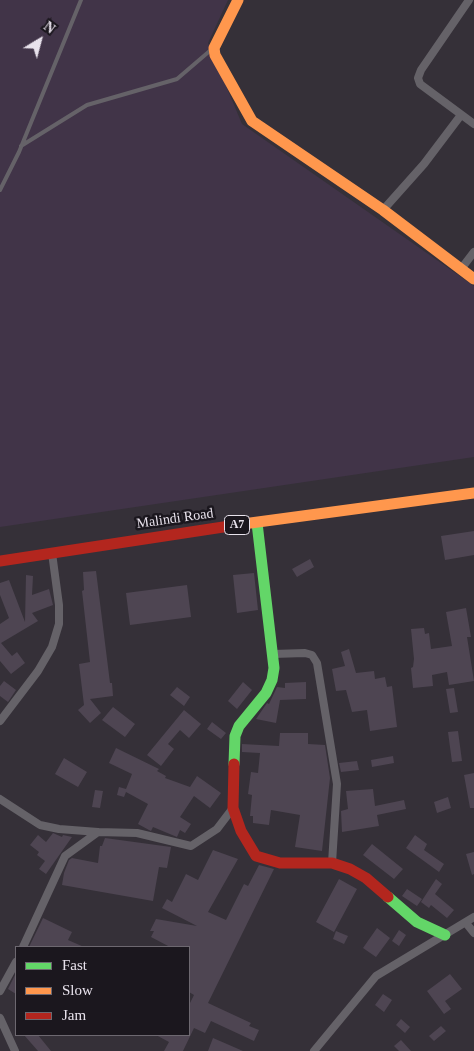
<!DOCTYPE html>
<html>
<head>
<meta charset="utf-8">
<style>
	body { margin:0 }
	#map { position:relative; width:474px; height:1051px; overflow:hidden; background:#353038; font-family:"Times New Roman",serif }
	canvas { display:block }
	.legend { position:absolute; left:15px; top:946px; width:175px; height:90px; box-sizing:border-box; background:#1b171e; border:1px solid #6d6870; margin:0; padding:6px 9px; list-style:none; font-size:15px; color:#e8e2ec }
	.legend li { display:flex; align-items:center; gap:10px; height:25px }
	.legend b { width:25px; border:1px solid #6d6870 }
	.north { position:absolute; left:15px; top:15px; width:50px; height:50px; -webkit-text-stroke:4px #1b171e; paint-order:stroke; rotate:37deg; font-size:14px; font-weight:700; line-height:20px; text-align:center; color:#e8e2ec }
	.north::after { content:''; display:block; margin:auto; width:18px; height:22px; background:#e8e2ec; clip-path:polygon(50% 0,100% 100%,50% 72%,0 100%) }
</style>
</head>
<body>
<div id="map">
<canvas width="474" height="1051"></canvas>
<ul class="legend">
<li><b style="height:6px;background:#63d668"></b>Fast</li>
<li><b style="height:6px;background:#ff974d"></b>Slow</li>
<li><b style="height:6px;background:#b3261e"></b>Jam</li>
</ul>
<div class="north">N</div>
</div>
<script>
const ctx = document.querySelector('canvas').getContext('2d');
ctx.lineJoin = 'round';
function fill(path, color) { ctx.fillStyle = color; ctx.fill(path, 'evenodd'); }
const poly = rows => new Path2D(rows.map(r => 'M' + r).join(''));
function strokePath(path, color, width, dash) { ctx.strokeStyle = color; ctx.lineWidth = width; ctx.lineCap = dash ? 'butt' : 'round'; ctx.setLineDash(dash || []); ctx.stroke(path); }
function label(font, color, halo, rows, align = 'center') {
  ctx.font = font + ' "Times New Roman",serif'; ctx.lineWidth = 5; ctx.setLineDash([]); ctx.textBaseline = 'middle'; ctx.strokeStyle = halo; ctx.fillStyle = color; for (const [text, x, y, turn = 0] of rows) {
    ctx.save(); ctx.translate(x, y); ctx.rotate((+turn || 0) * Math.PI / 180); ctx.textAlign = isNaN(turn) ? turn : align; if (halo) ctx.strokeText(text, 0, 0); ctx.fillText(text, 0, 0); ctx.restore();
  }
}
fill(poly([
	[0,0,228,0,208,43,242,124,474,286,474,457,0,527]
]), '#413448');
fill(poly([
	[474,531,474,555,445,560,441,536],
	[310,559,314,567,297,577,292,569],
	[96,571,110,683,112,683,113,696,90,699,101,713,90,723,78,710,84,705,79,664,90,662,82,591,84,590,83,572],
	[254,573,258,610,237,613,233,575],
	[26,575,33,576,32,595,49,589,53,605,32,613,38,621,1,643,12,656,17,652,25,663,11,674,0,661,0,624,9,618,0,595,0,583,9,580,25,622],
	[187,585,191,617,130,625,126,593],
	[466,608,471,637,467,637,474,681,449,685,447,672,432,675,433,686,413,688,411,668,413,667,414,659,411,629,424,628,425,634,429,633,431,649,452,646,446,612],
	[349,649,356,673,374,671,375,679,385,677,387,687,392,686,397,727,370,731,367,710,352,712,346,690,336,691,332,669,345,666,341,652],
	[4,681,16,690,8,702,0,696,0,686],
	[243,682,252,690,237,709,228,701],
	[306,682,306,699,280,700,276,723,256,719,267,703,269,704,277,687,285,688,285,683],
	[177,687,190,697,184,706,170,695],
	[454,688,458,712,450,713,446,689],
	[113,707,135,724,125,737,102,720],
	[184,710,201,724,189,738,180,730,168,744,174,749,161,766,147,755],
	[212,722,226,733,221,739,207,729],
	[458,731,462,761,452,762,448,732],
	[280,733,308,733,308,744,325,745,330,778,322,851,295,847,300,815,271,810,269,825,253,823,253,816,250,816,252,795,248,794,251,772,258,773,260,753,242,752,242,744,279,746],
	[116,748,159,769,157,771,166,776,165,778,190,787,197,776,221,793,210,808,194,796,180,817,191,824,185,833,180,830,177,837,153,827,151,831,149,830,138,824,148,804,126,792,124,797,117,795,119,787,126,789,132,774,109,763],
	[393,756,394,763,372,767,371,760],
	[64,758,87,772,78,787,55,774],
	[357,761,359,770,341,772,339,763],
	[474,773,474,808,470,808,464,775],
	[373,789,375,806,404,800,406,809,377,815,379,826,342,832,341,811,348,809,346,791],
	[95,790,103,791,100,808,92,807],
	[448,797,451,808,437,813,434,802],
	[53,833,62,837,63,835,72,837,46,874,39,869,45,861,37,855,39,852,30,845,38,835,46,842],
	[415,835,427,844,424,850,444,864,439,872,406,848],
	[105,838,171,847,167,868,159,867,153,901,62,885,64,873,69,860,72,858,98,863,100,846,102,846],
	[372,844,403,869,394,879,363,855],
	[213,850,238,859,208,912,226,920,244,884,248,886,259,865,274,869,208,1003,251,1023,249,1026,259,1030,254,1041,211,1021,205,1033,194,1028,183,1051,164,1051,169,1042,156,1035,189,1035,189,1005,194,995,189,992,189,947,170,947,151,937,154,931,150,931,156,919,197,926,162,908,167,899,172,902,186,874,198,880],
	[474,852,474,874,472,875,466,854],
	[339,879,357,889,334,932,316,922],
	[436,879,442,884,435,894,454,910,447,918,431,905,429,908,421,902],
	[407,889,422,899,417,906,402,896],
	[43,918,72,932,68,940,84,947,29,947],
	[377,928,390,938,376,957,363,948],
	[399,930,406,935,399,946,392,941],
	[336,931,348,936,344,944,333,939],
	[16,973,16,994,8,989],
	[450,974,462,989,445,1001,451,1009,444,1014,427,991],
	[383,994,392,1000,384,1012,375,1005],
	[401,1019,410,1027,405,1033,396,1025],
	[441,1026,446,1031,434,1041,429,1036],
	[24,1035,38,1035,51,1051,38,1051],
	[213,1038,243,1051,208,1051],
	[401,1040,411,1051,399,1051,394,1046]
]), '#4e4552');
strokePath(poly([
	[21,146,87,105,177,79,212,49],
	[0,190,19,152,81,0]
]), '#656268', 4);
strokePath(poly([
	[469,0,421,70,418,78,420,84,474,124],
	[383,210,424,164,461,115],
	[461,269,474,252],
	[273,654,305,653,312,655,317,663,337,784,332,863],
	[0,721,38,671,52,647,59,624,59,605,52,553],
	[0,799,40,825,59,829,98,832],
	[466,923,474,933],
	[23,947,65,856,98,832,137,833,191,846,217,829,233,808],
	[0,991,16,962],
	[0,1018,15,1051],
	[314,1051,376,976,474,917]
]), '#656268', 8);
strokePath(poly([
	[234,764,235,736,239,726,266,693,272,680,274,668,257,523],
	[388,897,417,922,445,935]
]), '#63d668', 11);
strokePath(poly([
	[238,0,214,48,215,55,252,121,383,210,474,279],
	[243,524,474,493]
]), '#ff974d', 11);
strokePath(poly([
	[0,561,243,524],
	[234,764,233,808,241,831,256,856,280,863,332,863,350,869,366,878,388,897]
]), '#b3261e', 11);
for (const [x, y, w] of [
	[237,525,25]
]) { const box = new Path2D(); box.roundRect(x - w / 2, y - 9.5, w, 19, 4); ctx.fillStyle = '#1b171e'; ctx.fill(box); strokePath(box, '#e8e2ec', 1); }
label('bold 12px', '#e8e2ec', null, [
	["A7",237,525]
]);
label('14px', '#e8e2ec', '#1b171e', [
	["Malindi Road",175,519,-8]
]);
</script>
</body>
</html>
